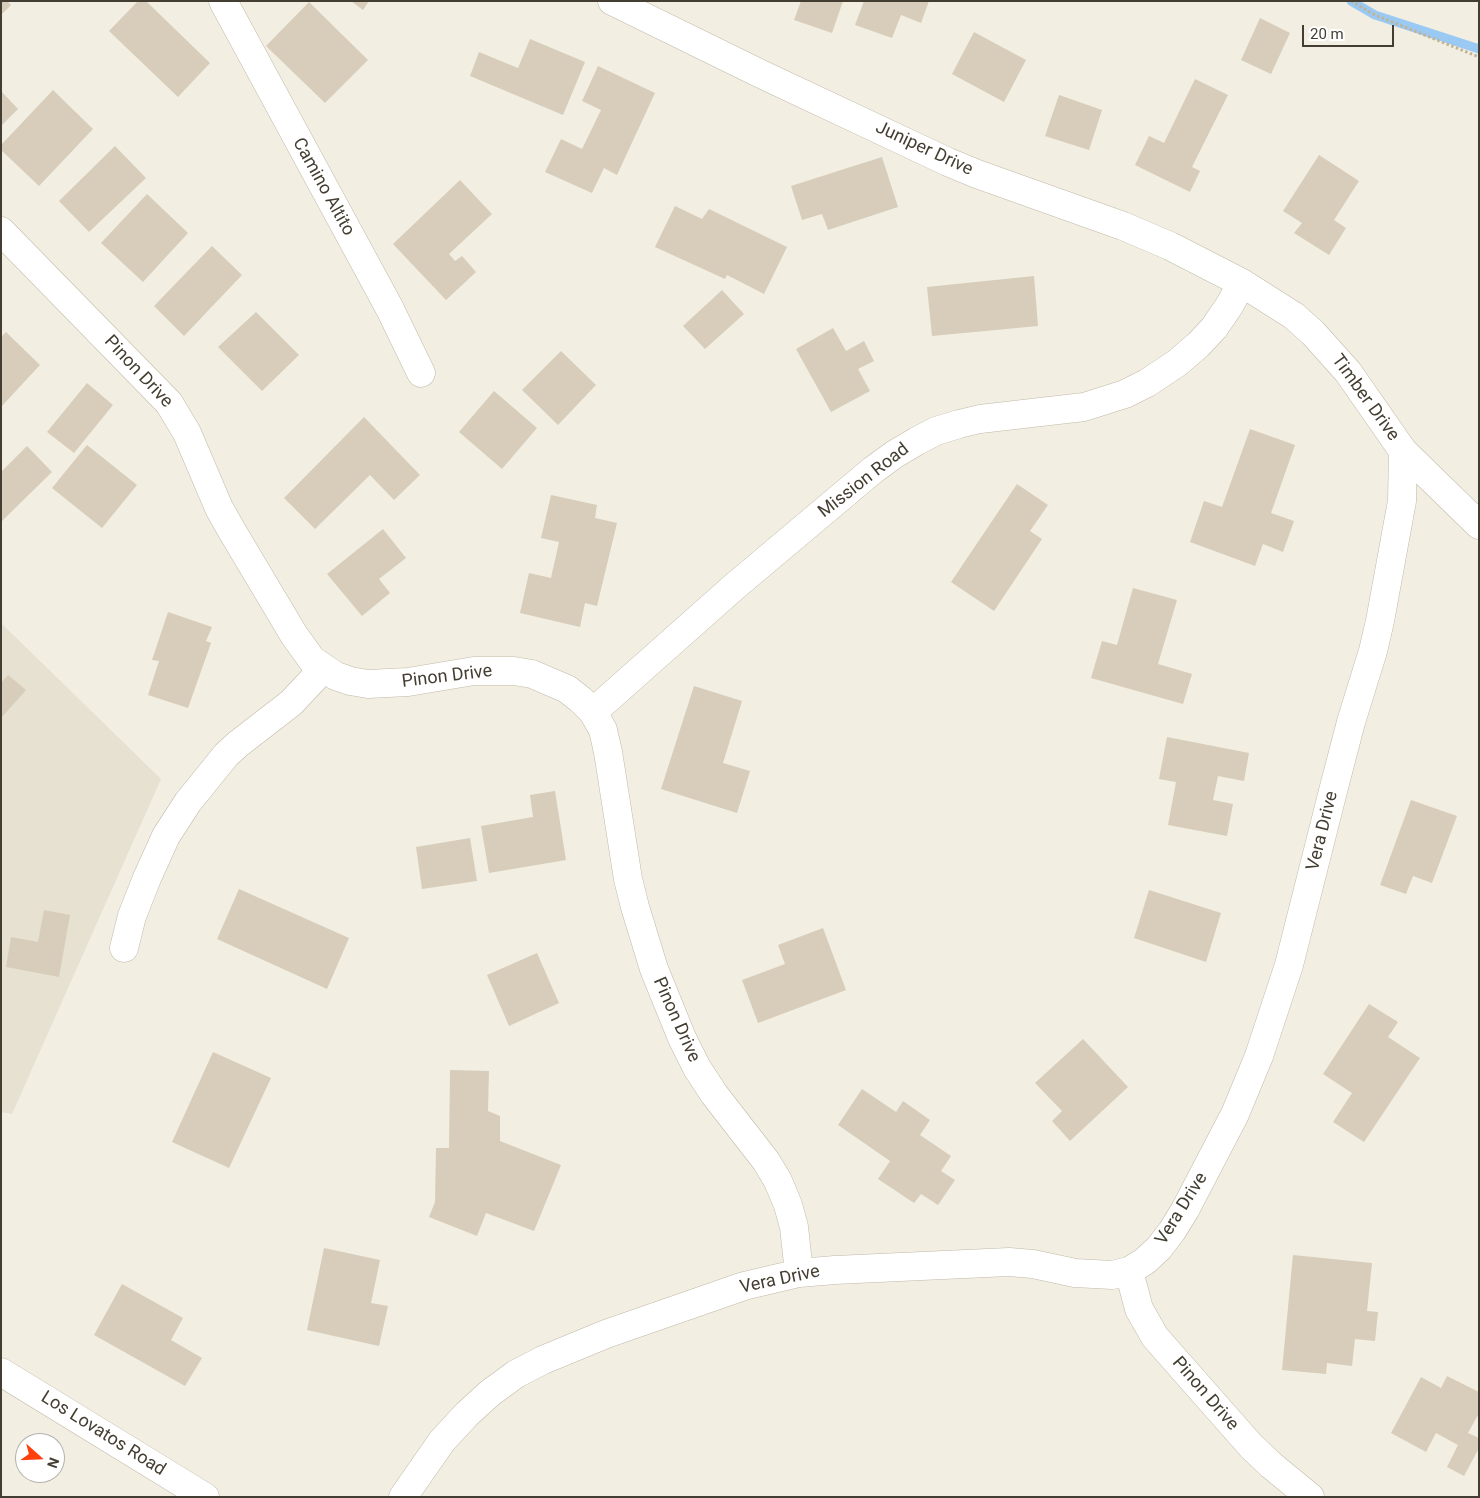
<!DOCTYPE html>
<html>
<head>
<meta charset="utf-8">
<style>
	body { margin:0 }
	#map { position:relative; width:1480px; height:1498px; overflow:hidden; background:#f2eee2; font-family:Roboto,sans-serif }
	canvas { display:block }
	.frame { position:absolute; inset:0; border:2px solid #443e32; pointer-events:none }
	.north { position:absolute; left:15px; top:1433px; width:50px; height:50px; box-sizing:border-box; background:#fff; border:1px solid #b4b2ad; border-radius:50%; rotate:110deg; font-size:14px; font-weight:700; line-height:20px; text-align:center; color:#443e32 }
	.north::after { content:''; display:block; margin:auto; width:18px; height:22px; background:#ff400c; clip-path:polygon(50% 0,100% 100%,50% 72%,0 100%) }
	.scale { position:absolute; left:1302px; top:25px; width:92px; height:22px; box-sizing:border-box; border:2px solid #443e32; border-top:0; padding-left:6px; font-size:15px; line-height:18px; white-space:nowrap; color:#443e32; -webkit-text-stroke:4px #fff; paint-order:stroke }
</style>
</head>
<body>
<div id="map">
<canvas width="1480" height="1498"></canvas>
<div class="frame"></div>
<div class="north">N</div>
<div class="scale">20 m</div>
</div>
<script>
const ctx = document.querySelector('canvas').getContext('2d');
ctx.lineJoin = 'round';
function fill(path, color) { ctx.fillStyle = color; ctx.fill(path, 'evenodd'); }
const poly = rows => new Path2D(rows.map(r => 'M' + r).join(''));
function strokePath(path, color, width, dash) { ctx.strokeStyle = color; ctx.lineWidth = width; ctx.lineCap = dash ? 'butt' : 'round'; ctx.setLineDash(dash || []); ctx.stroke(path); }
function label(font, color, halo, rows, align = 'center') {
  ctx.font = font + ' Roboto,sans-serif'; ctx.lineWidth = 4.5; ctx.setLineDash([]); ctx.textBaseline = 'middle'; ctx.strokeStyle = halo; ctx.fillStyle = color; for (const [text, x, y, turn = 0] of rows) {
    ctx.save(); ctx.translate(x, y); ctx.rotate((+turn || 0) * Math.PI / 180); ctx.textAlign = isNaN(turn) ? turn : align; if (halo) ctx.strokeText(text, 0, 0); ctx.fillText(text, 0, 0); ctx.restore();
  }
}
fill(poly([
	[1,623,161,779,12,1114,1,1112]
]), '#e6e1d0');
strokePath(poly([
	[1351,1,1375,15,1479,49]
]), '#9ac9f3', 9);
fill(poly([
	[1,1,7,1,11,5,1,15],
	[138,1,146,1,210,63,178,97,109,31],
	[351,1,369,1,363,10],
	[801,1,843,1,832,33,794,20],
	[864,1,929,1,921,23,901,15,892,38,855,25],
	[309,2,368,60,325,103,266,46],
	[1260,18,1290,33,1271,74,1241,60],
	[974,32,1026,60,1004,102,952,74],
	[530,39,585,62,563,115,470,76,479,52,518,68],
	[598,66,655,93,617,175,604,168,592,193,545,172,561,139,582,149,601,110,582,101],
	[1195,79,1228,95,1192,167,1200,171,1190,192,1135,165,1149,136,1164,143],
	[53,90,93,129,39,186,1,150,1,145],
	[1,91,18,109,1,126],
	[1059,95,1102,110,1089,150,1045,136],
	[115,146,146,178,89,232,59,201],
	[1319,155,1359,181,1334,220,1346,228,1329,255,1294,233,1302,223,1283,211],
	[882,157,898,207,828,230,822,214,802,220,791,186],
	[460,180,492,214,449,254,455,261,462,256,476,272,446,300,393,244],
	[147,194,188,233,143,282,101,243],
	[675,206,702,219,709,209,787,247,764,294,727,275,725,279,655,247],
	[212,246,242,275,184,336,154,306],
	[1034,276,1038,326,932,336,927,287],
	[722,290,744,314,705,349,683,326],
	[256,312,299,355,262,391,218,347],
	[833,328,846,351,864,341,874,361,858,369,870,391,831,412,796,349],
	[6,332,40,365,1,407,1,337],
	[561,351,596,385,558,425,522,390],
	[87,383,113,405,74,453,47,432],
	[494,391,537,428,502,469,459,432],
	[364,417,420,475,394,500,370,475,315,529,284,498],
	[1250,429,1295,445,1271,513,1294,521,1283,552,1263,544,1255,566,1190,542,1204,501,1222,507],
	[87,445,137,485,102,528,52,488],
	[27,446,52,472,1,522,1,472],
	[1017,484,1048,505,1030,531,1042,539,994,611,951,582],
	[551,495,597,505,595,518,617,523,597,606,585,603,580,627,520,613,529,573,551,578,559,542,541,538],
	[383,529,406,558,379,579,390,593,362,616,327,574],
	[1133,588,1177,600,1158,664,1192,674,1183,704,1091,678,1102,641,1117,645],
	[168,612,212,627,206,641,211,643,188,708,148,695,159,661,152,660],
	[8,675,26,690,1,718,1,683],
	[694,686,742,701,723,763,750,771,737,813,661,789],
	[1167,737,1249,753,1244,781,1218,776,1213,800,1233,804,1227,836,1168,825,1176,782,1159,779],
	[555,791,566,860,489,873,481,826,533,817,530,795],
	[1411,800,1457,816,1432,883,1413,876,1406,894,1380,885],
	[470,838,477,881,422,889,416,847],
	[239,889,349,938,327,989,217,939],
	[1149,890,1221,913,1206,962,1134,938],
	[44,910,70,915,59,977,6,967,11,937,38,942],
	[823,928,846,990,758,1023,742,980,785,964,778,945],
	[537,953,559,1003,509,1026,487,975],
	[1369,1004,1398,1022,1388,1037,1420,1058,1364,1142,1333,1122,1352,1093,1323,1074],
	[1083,1039,1128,1087,1070,1141,1052,1121,1062,1111,1035,1083],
	[213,1052,271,1078,229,1168,172,1142],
	[450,1070,489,1071,488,1111,500,1116,500,1141,561,1165,534,1231,486,1213,477,1236,429,1217,435,1202,436,1148,449,1148],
	[862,1089,896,1112,903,1101,930,1120,920,1135,951,1156,941,1171,955,1180,938,1205,921,1194,914,1203,878,1179,890,1161,838,1125],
	[324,1248,380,1260,371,1303,388,1306,379,1346,307,1330],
	[1293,1255,1372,1263,1367,1311,1378,1312,1375,1341,1355,1339,1352,1366,1327,1363,1326,1374,1282,1370],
	[122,1284,183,1318,171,1340,202,1358,185,1386,94,1335],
	[1447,1376,1479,1392,1479,1413,1468,1433,1479,1438,1479,1448,1464,1476,1447,1467,1458,1445,1436,1433,1426,1452,1391,1433,1421,1377,1441,1388]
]), '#d7cdba');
const minor = poly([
	[223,1,390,309,421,373],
	[612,1,761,74,948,162,977,174,1123,226,1170,246,1242,283,1294,316,1313,333,1348,372,1403,451,1479,525],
	[1,231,169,403,187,433,219,508,232,531,294,635,312,660,336,676,350,681,368,684,408,682,474,671,514,671,532,674,567,689,581,700,593,712,603,730,608,752,628,879,635,907,654,969,682,1038,697,1068,714,1094,766,1161,778,1181,788,1205,794,1227,799,1273],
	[593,712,735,586,873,470,895,454,917,441,936,431,959,424,980,419,1084,407,1125,394,1147,383,1177,363,1198,345,1214,328,1229,306,1242,283],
	[124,948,132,916,147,878,166,836,188,802,226,755,238,744,291,703,323,669],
	[1129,1271,1139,1309,1155,1337,1251,1446,1271,1465,1310,1497],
	[1,1372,205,1497],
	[403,1497,442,1441,467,1414,490,1393,516,1374,543,1360,606,1334,744,1286,799,1273,835,1270,1009,1262,1033,1264,1075,1273,1112,1275,1129,1271,1145,1261,1159,1248,1172,1231,1185,1210,1235,1114,1259,1056,1289,965,1333,791,1351,722,1373,651,1380,621,1402,501,1403,451]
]);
strokePath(minor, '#c1b9a7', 29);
strokePath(poly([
	[1351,1,1375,15,1479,57]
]), '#c0b495', 3, [2.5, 2.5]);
strokePath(minor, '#fff', 28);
label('18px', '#443e32', '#fff', [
	["Juniper Drive",924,149,25],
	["Camino Altito",323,187,61],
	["Pinon Drive",138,372,47],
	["Timber Drive",1365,398,54],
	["Mission Road",864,481,-38],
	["Pinon Drive",447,677,-7],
	["Vera Drive",1323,831,-76],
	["Pinon Drive",676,1020,66],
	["Vera Drive",1182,1209,-58],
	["Vera Drive",780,1280,-12],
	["Pinon Drive",1205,1394,49],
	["Los Lovatos Road",103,1434,32]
]);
</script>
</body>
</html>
